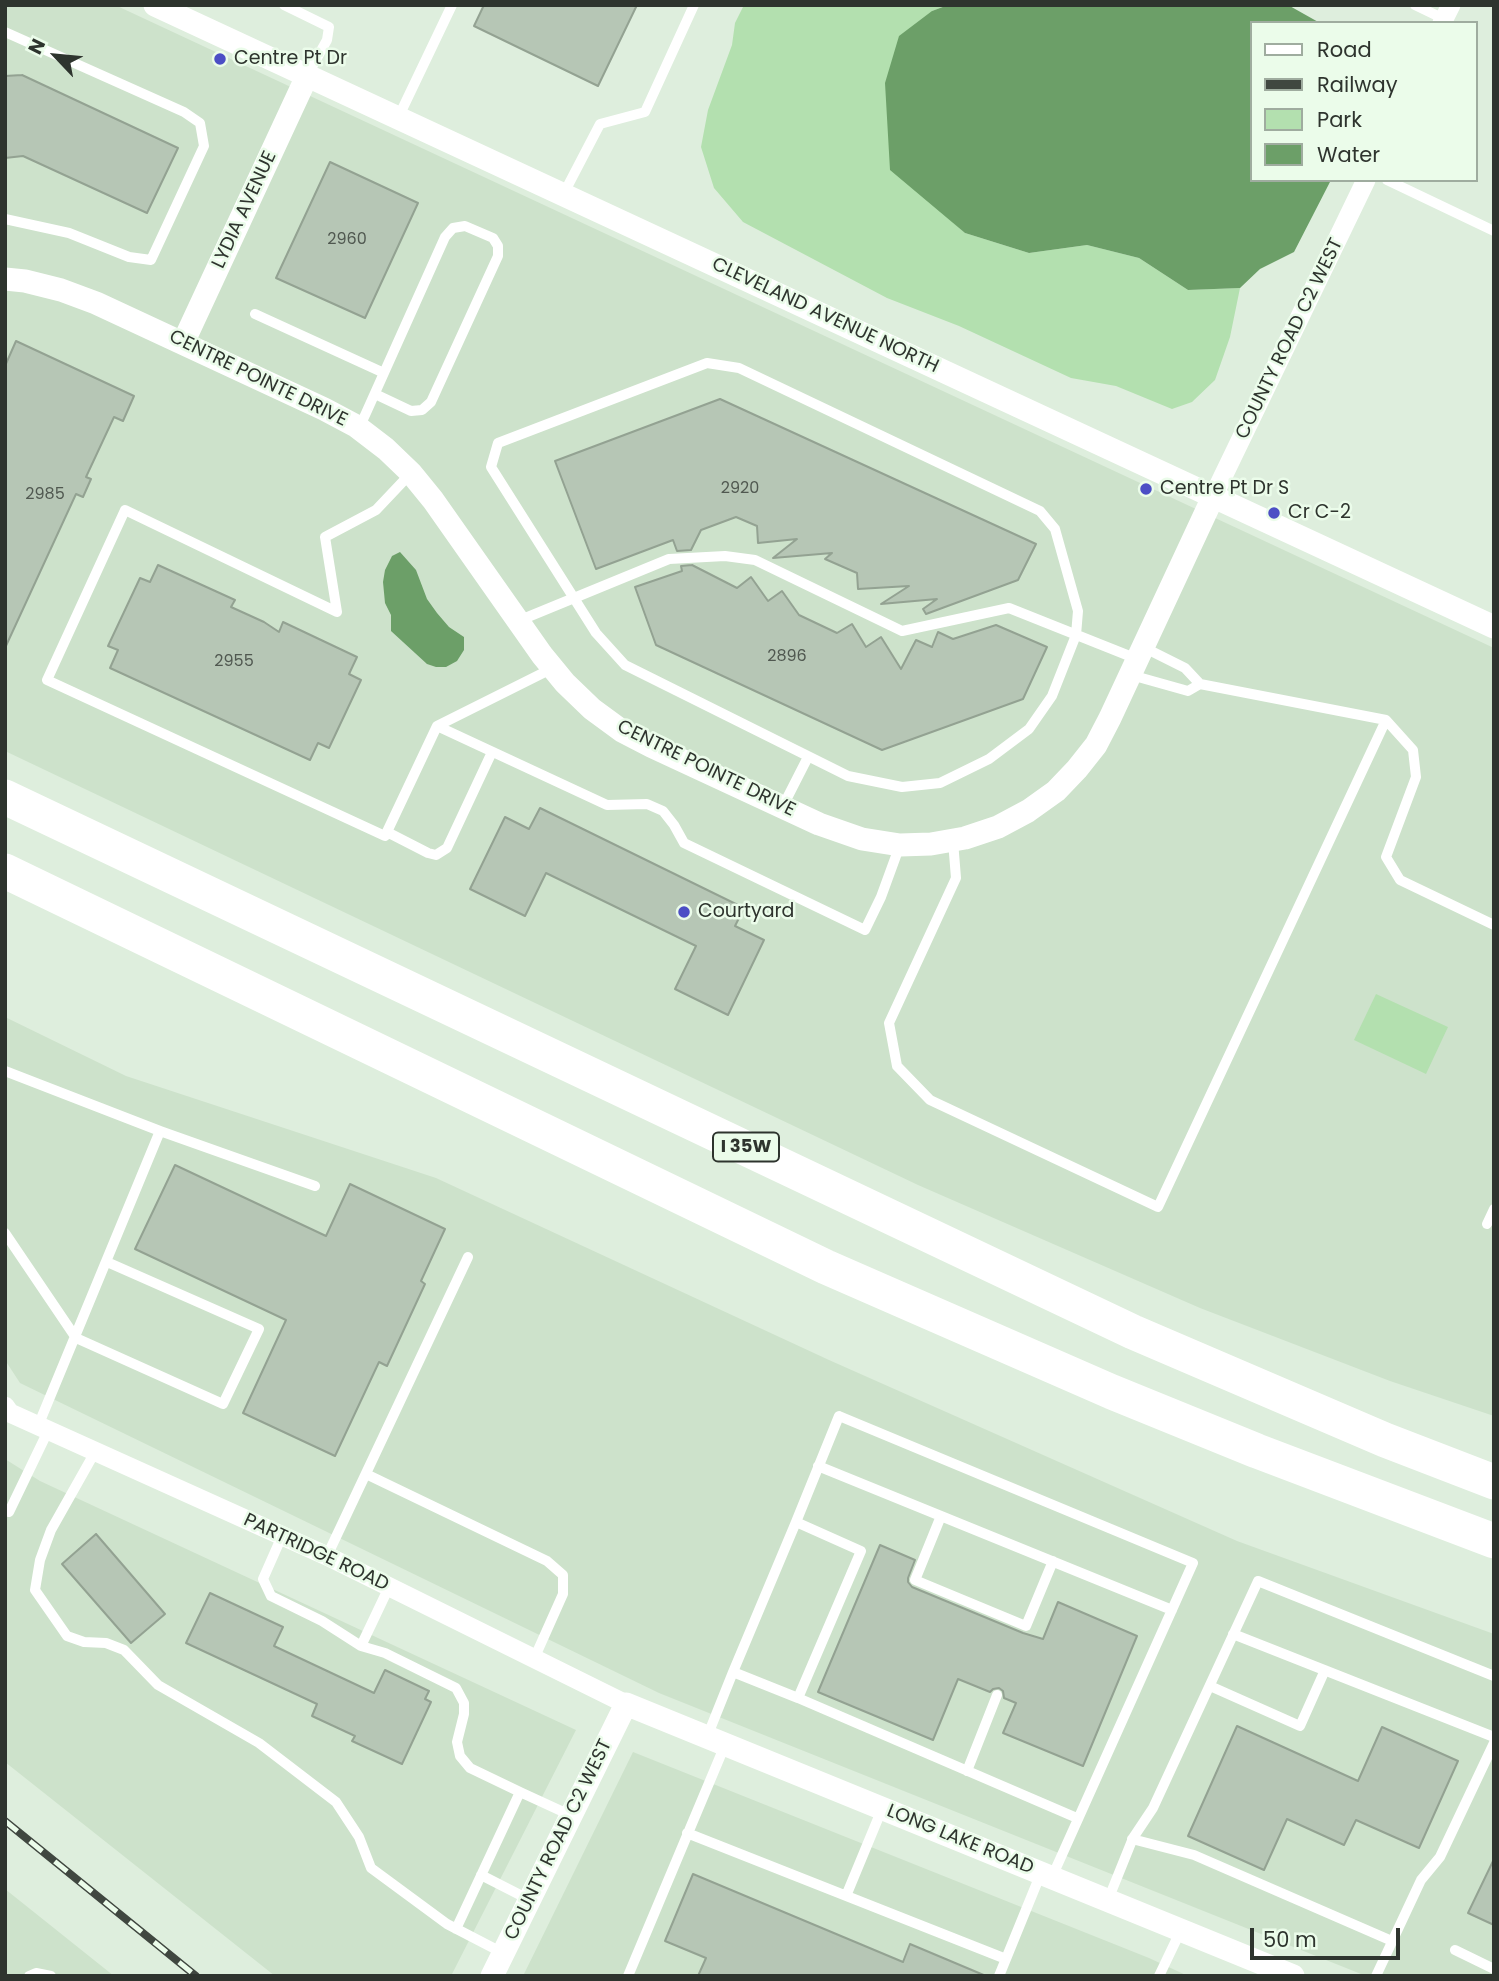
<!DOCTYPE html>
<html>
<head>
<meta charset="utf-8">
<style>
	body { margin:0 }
	#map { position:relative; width:1499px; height:1981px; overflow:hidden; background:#deeedd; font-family:Poppins,sans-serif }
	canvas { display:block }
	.frame { position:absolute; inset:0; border:7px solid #2e342e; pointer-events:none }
	.legend { position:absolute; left:1250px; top:21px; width:228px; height:161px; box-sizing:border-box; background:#ebfcea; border:2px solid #9fac9f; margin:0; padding:9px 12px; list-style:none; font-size:21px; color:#2e342e }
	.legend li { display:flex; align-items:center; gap:14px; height:35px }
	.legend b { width:35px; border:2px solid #9fac9f }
	.north { position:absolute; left:21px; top:21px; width:70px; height:70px; -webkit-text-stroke:5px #ebfcea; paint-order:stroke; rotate:296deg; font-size:19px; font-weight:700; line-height:28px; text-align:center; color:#2e342e }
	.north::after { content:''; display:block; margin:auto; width:24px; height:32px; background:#2e342e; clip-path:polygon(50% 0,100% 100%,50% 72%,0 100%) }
	.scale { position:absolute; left:1250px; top:1928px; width:150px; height:32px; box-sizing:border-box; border:4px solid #2e342e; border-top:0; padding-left:9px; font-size:21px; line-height:24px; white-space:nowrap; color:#2e342e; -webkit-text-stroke:5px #ebfcea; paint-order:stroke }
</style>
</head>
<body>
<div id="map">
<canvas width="1499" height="1981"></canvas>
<div class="frame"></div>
<ul class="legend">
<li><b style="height:9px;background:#fff"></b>Road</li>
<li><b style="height:9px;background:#404740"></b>Railway</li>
<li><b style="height:19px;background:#b3e0af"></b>Park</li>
<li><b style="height:19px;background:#6c9f68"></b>Water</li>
</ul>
<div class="north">N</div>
<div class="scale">50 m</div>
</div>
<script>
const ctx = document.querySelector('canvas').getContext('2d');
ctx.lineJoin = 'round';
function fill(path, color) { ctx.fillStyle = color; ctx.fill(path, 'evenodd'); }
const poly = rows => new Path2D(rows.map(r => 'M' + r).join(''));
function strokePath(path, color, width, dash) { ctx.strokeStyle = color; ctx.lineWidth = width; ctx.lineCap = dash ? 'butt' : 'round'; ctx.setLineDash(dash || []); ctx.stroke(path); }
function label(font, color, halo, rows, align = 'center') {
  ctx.font = font + ' Poppins,sans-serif'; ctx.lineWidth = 5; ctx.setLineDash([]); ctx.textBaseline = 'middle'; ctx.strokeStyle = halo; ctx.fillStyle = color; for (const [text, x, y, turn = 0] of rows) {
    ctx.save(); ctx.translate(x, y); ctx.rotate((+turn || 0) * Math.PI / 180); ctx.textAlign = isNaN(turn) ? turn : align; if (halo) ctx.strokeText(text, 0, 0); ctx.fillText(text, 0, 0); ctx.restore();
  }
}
fill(poly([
	[5,5,115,5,1494,648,1494,1416,1390,1381,1200,1308,918,1185,5,751],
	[5,1017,126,1076,436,1178,829,1360,1237,1541,1494,1634,1494,1976,1366,1976,659,1693,20,1383,5,1360],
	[5,1459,40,1481,576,1730,451,1976,275,1976,5,1762],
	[633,1752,1149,1958,1188,1976,523,1976],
	[5,1889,114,1976,5,1976]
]), '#cde2cb');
fill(poly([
	[744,5,948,5,932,11,929,201,965,233,1029,253,1087,245,1139,258,1188,290,1240,288,1230,337,1215,380,1192,402,1172,409,1116,386,1071,378,959,326,887,298,743,222,714,188,701,147,708,110,732,45,735,23],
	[1376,994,1448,1027,1426,1074,1354,1040]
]), '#b3e0af');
fill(poly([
	[948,5,1288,5,1320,23,1252,23,1252,180,1331,180,1294,252,1260,269,1240,288,1188,290,1139,258,1087,245,1029,253,965,233,890,170,885,83,899,36,932,11],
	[400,552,416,570,427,599,437,613,449,627,464,637,464,650,457,661,446,667,436,667,427,664,391,631,391,615,385,603,383,582,385,570,392,556]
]), '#6c9f68');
const building = poly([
	[484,5,637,5,598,86,474,26,484,5],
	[22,75,178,148,147,213,23,156,5,158,5,76,22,75],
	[330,162,418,203,365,318,276,278,330,162],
	[16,341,134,396,123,421,114,417,86,477,91,479,83,497,76,494,5,648,5,366,16,341],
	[720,399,1036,544,1018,580,926,614,923,609,937,599,881,604,909,586,858,589,857,573,825,559,832,553,773,558,797,539,758,543,757,526,736,517,701,530,691,550,677,551,673,540,596,569,555,461,720,399],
	[158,565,235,600,231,607,264,622,279,632,283,622,357,657,349,674,361,680,329,748,318,743,310,760,110,668,118,650,108,646,140,578,150,582,158,565],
	[692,565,737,588,751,577,768,601,782,591,799,615,837,633,852,624,866,647,881,637,901,669,916,640,932,647,938,632,953,639,996,625,1047,647,1023,699,882,750,656,645,635,587,682,571,681,566,692,565],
	[540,808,744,908,735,926,764,940,728,1015,675,989,696,946,546,873,525,916,470,889,505,817,529,829,540,808],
	[175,1165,326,1236,350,1184,445,1229,421,1281,425,1284,387,1366,379,1362,335,1456,243,1413,286,1320,135,1249,175,1165],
	[96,1534,165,1614,131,1643,62,1564,96,1534],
	[880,1545,915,1560,908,1578,908,1582,912,1587,1023,1633,1043,1639,1058,1602,1137,1636,1083,1766,1003,1733,1016,1703,1004,1698,1003,1691,999,1688,993,1689,990,1692,958,1679,933,1740,818,1692,880,1545],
	[210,1593,283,1627,274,1646,374,1693,385,1670,429,1691,425,1699,431,1702,402,1764,352,1741,355,1736,312,1716,317,1704,186,1643,210,1593],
	[1237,1726,1358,1781,1382,1727,1458,1761,1419,1848,1356,1820,1344,1845,1287,1819,1264,1870,1188,1836,1237,1726],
	[1494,1859,1494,1925,1468,1913,1494,1859],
	[693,1874,903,1962,910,1944,986,1976,698,1976,706,1958,665,1941,693,1874]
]);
fill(building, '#b6c6b5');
strokePath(building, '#93a292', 2);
strokePath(poly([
	[284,5,329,27,327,40,307,76],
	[1415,5,1444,19],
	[5,32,184,112,200,123,204,146,151,260,129,257,69,233,5,219],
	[398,118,452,5],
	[1387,180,1494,231],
	[563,195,600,124,645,112,694,5],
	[255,314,384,373],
	[707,363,739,368,1040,511,1055,529,1078,611,1076,635,1052,696,1029,729,989,759,940,783,902,787,848,776,625,665,596,633,491,467,498,443,707,363],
	[359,428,366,413,445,237,453,228,465,226,493,238,498,246,498,256,431,402,422,410,411,411,375,394],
	[411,473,376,510,325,537,337,612,125,510,47,680,385,836,437,726],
	[518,621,669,559,725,556,755,560,902,631,1009,608,1137,659],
	[553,668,437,726,607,805,647,804,663,811,674,825,684,843,865,930,881,897,900,845],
	[1131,675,1188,691,1200,684],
	[1386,720,1413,750,1416,777,1386,857,1400,880,1494,925],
	[783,806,808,757],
	[387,832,428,853,436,855,447,848,492,752],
	[953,841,956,878,889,1023,897,1066,930,1100,1158,1207,1386,720,1200,684,1185,668,1143,647],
	[5,1071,160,1131],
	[1487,1224,1494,1209],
	[5,1233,76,1338,223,1404,259,1329,107,1262],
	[38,1426,160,1131,315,1186],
	[95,1452,51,1530,40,1560,35,1590,67,1636,84,1642,106,1643,124,1650,158,1685,259,1743,336,1802,359,1837,371,1868,447,1924,503,1953],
	[818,1466,1172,1610],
	[366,1474,547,1561,563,1575,563,1594,534,1659],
	[5,1510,9,1512,48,1431],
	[941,1516,915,1580,1026,1626,1053,1561],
	[796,1522,839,1416,1193,1563,1052,1877],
	[282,1536,263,1579,271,1596,322,1621,361,1646,385,1653,456,1688,464,1703,464,1714,457,1742,460,1756,470,1768,520,1792],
	[327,1556,468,1257],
	[1233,1634,1494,1737],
	[361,1646,389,1587],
	[1210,1686,1300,1726,1325,1670],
	[798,1698,1077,1818],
	[707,1737,733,1672,796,1522,861,1551,798,1698,733,1672],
	[967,1771,997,1695],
	[687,1833,1006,1959],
	[1132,1839,1194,1855,1392,1941],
	[481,1875,530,1900],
	[846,1896,882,1809],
	[1108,1900,1133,1838,1153,1808,1258,1581,1494,1676],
	[456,1929,520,1792,570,1815],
	[1455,1950,1494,1969],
	[29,1976,36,1973,51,1976],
	[628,1976,725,1745],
	[999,1976,1041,1873],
	[1159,1976,1181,1930],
	[1376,1976,1421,1880,1440,1857,1494,1743]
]), '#fff', 10);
strokePath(poly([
	[1442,23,1451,5],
	[1213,497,1366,180],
	[5,1406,10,1413,327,1556,626,1704]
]), '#fff', 19);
strokePath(poly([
	[155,5,1494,627],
	[5,279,25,281,61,290,96,303,324,409,356,426,386,449,411,473,433,500,542,655,565,683,592,709,622,731,651,746,819,824,862,839,900,845,931,844,965,838,998,827,1028,811,1056,791,1077,769,1096,745,1110,718,1213,497],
	[183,343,307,76],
	[492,1976,626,1704,1293,1976]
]), '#fff', 23);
strokePath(poly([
	[5,797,1133,1332,1385,1440,1494,1482],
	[5,871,826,1267,1112,1392,1257,1451,1494,1541]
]), '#fff', 35);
const rail = poly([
	[5,1821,196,1976]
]);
strokePath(rail, '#404740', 8);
strokePath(rail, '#ebfcea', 5, [16]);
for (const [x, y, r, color] of [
	[220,59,7,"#4c4ec5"],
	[1146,489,7,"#4c4ec5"],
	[1274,513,7,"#4c4ec5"],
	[684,912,7,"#4c4ec5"]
]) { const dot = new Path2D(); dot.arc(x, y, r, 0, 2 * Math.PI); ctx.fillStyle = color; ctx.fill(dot); strokePath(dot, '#ebfcea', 2.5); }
label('16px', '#505850', null, [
	["2960",347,240],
	["2920",740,489],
	["2985",45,495],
	["2896",787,657],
	["2955",234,662]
]);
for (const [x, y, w] of [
	[746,1147,66]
]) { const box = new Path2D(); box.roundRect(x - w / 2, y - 14.5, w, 29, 5); ctx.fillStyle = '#ebfcea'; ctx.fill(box); strokePath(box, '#2e342e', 2); }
label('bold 18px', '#2e342e', null, [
	["I 35W",746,1147]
]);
label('19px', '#2e342e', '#ebfcea', [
	["Centre Pt Dr",234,59],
	["Centre Pt Dr S",1160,489],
	["Cr C-2",1288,513],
	["Courtyard",698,912]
], 'left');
label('19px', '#2e342e', '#ebfcea', [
	["LYDIA AVENUE",245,210,-65],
	["CLEVELAND AVENUE NORTH",825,316,25],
	["COUNTY ROAD C2 WEST",1290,339,-64],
	["CENTRE POINTE DRIVE",258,379,26],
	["CENTRE POINTE DRIVE",706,769,26],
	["PARTRIDGE ROAD",316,1553,25],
	["COUNTY ROAD C2 WEST",559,1840,-64],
	["LONG LAKE ROAD",960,1840,22]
]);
</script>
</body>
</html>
